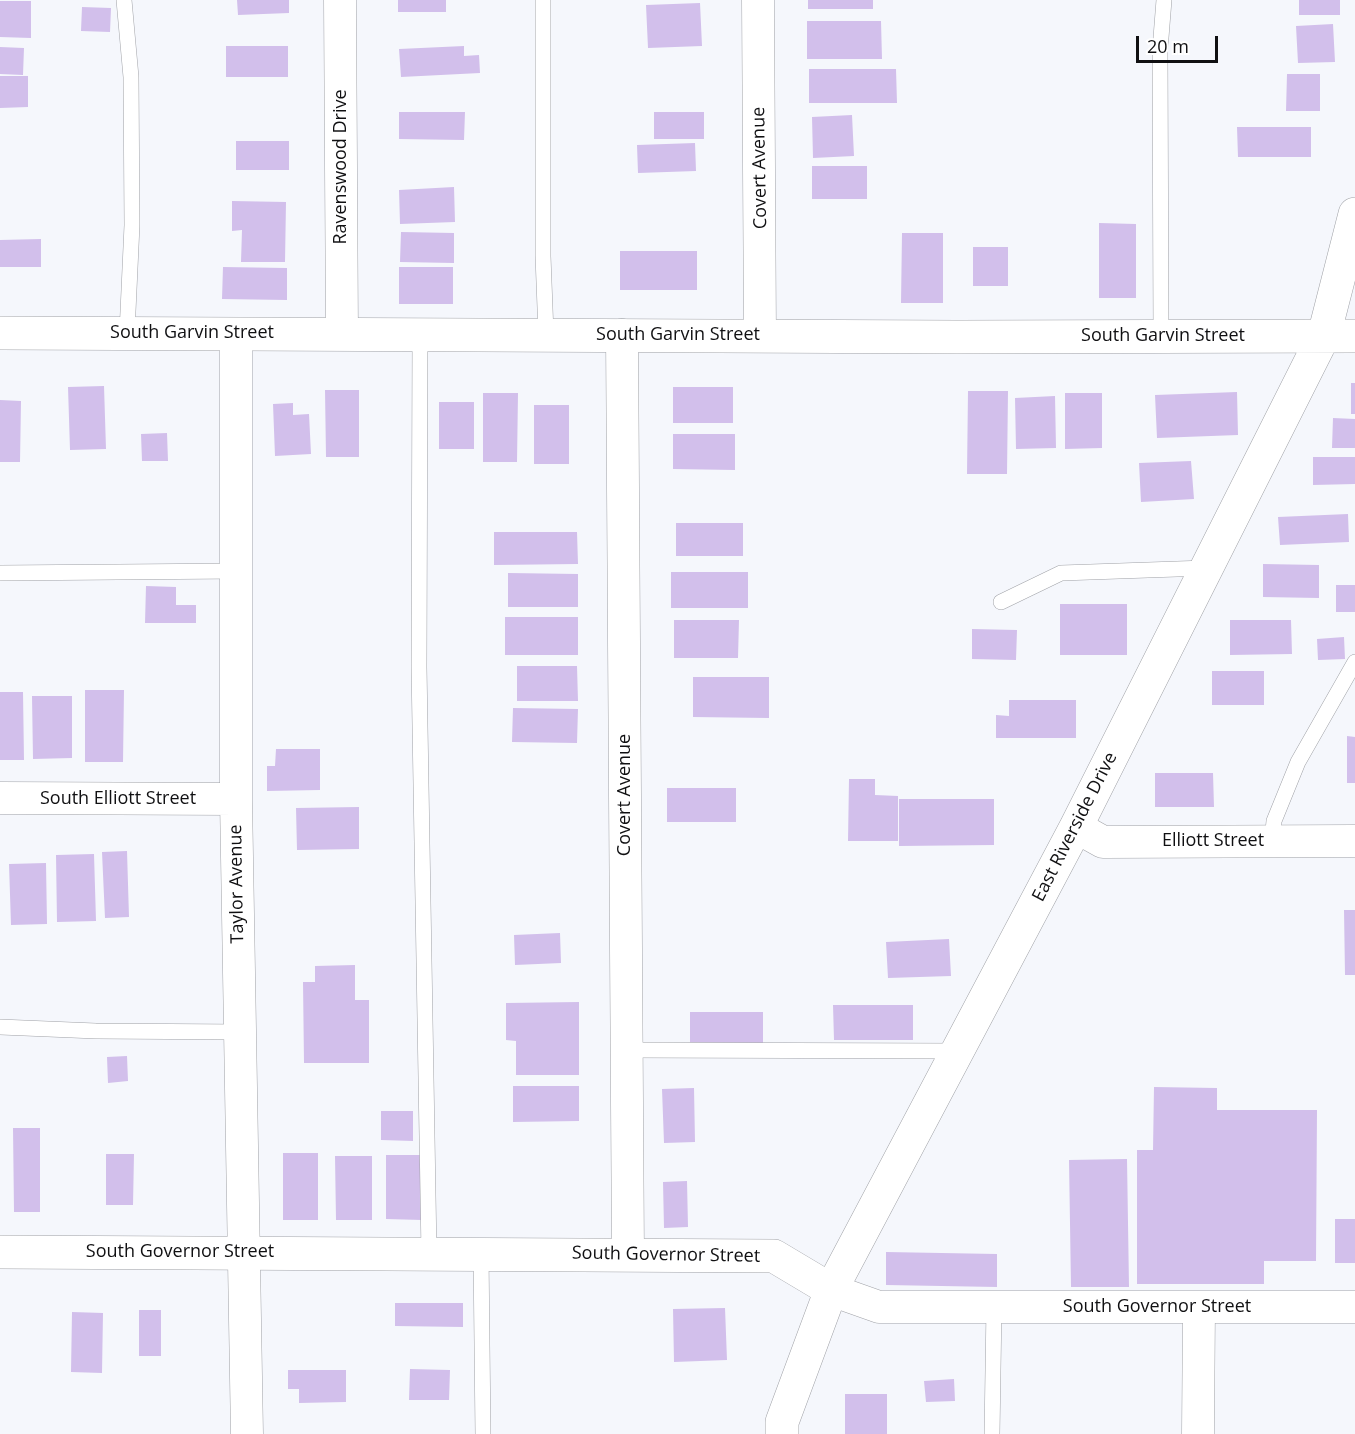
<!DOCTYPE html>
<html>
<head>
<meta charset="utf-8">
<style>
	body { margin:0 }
	#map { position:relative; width:1355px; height:1434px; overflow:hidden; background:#f5f7fc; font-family:"Open Sans",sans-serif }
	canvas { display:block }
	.scale { position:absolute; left:1136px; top:36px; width:82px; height:27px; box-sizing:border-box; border:3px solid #101012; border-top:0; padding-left:8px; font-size:18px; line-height:21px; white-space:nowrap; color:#101012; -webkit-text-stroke:4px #fff; paint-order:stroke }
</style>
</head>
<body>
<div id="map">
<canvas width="1355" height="1434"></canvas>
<div class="scale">20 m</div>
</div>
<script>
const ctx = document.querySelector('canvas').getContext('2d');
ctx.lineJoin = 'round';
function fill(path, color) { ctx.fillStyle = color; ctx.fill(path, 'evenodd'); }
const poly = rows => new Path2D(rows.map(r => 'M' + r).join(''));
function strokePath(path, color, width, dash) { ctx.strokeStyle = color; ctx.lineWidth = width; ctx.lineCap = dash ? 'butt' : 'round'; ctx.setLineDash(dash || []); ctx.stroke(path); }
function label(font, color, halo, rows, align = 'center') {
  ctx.font = font + ' "Open Sans",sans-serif'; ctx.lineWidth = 4.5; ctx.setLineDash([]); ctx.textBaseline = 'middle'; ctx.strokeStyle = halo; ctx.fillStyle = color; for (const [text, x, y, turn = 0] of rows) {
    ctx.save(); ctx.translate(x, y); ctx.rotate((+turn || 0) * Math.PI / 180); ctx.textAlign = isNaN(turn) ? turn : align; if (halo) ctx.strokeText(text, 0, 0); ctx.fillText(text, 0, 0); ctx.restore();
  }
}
fill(poly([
	[237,0,289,0,289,13,238,15],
	[398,0,446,0,446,12,398,12],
	[808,0,873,0,873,9,808,9],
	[1299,0,1340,0,1340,15,1299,15],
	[0,1,31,1,31,38,0,37],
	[700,3,702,46,648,48,646,5],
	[82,7,111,8,110,32,81,31],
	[807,21,881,21,882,59,807,59],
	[1333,24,1335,62,1298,63,1296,26],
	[226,46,288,46,288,77,226,77],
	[464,46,464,56,479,55,480,73,401,77,399,49],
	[0,47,24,48,23,75,0,74],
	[809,69,896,69,897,103,809,103],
	[1287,74,1320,74,1320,111,1286,111],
	[0,76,28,76,28,107,0,108],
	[399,112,465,112,464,140,399,139],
	[654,112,704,112,704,139,654,139],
	[852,115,854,156,813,158,812,117],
	[1237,127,1311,127,1311,157,1238,157],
	[236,141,289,141,289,170,236,170],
	[695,143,696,171,638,173,637,145],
	[812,166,867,166,867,199,812,199],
	[454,187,455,222,400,224,399,190],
	[232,201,286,202,285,262,241,262,242,230,232,231],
	[1099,223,1136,224,1136,298,1099,298],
	[401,232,454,233,454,263,400,262],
	[902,233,943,233,943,303,901,303],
	[41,239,41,267,0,267,0,240],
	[973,247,1008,247,1008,286,973,286],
	[620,251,697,251,697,290,620,290],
	[223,267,287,268,287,300,222,299],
	[399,267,453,267,453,304,399,304],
	[1351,383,1355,383,1355,414,1351,414],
	[104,386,106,449,70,450,68,387],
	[673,387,733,387,733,423,673,423],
	[325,390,359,390,359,457,326,457],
	[968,391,1008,391,1007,474,967,474],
	[1237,392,1238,435,1157,438,1155,395],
	[483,393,518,393,517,462,483,462],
	[1065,393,1102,393,1102,448,1065,449],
	[1055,396,1056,448,1016,449,1015,398],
	[0,400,21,401,20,462,0,462],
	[439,402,474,402,474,449,439,449],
	[293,403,293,415,309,414,311,454,275,456,273,404],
	[534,405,569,405,569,464,534,464],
	[1333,418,1355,419,1355,448,1332,448],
	[167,433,168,461,142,461,141,434],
	[673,434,735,434,735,470,673,469],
	[1313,457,1355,457,1355,484,1313,485],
	[1191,461,1194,499,1141,502,1139,463],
	[1348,514,1349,542,1280,545,1278,517],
	[676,523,743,523,743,556,676,556],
	[494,532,577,532,578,564,494,565],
	[1263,564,1319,565,1319,598,1263,597],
	[671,572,748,572,748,608,671,608],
	[508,573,578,574,578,607,508,607],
	[1336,585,1355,585,1355,612,1336,612],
	[146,586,176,587,176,605,196,605,196,623,145,623],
	[1060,604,1127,604,1127,655,1060,655],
	[505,617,578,617,578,655,505,655],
	[674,620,739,620,738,658,674,658],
	[1230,620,1291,620,1292,654,1230,655],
	[972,629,1017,630,1016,660,972,659],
	[1344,637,1345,659,1318,660,1317,639],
	[517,666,577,666,578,701,517,701],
	[1212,671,1264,671,1264,705,1212,705],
	[693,677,769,677,769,718,693,717],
	[85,690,124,690,123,762,85,762],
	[0,692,23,692,24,760,0,760],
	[32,696,72,696,72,758,33,759],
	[1009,700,1076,700,1076,738,996,738,996,715,1009,716],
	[513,708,578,709,577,743,512,742],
	[1347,736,1355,737,1355,783,1347,783],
	[276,749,320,749,320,790,267,791,267,766,275,766],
	[1155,773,1213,773,1214,807,1155,807],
	[849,779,875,779,875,795,898,796,898,841,848,841],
	[667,788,736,788,736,822,667,822],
	[899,799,994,799,994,845,899,846],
	[359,807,359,849,297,850,296,808],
	[127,851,129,917,105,918,102,852],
	[94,854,96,921,57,922,56,855],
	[46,863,47,924,11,925,9,864],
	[1344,910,1355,910,1355,975,1345,975],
	[560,933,561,963,515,965,514,935],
	[949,939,951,976,888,978,886,942],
	[355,965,355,1000,369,1000,369,1063,304,1063,303,982,315,982,315,966],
	[579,1002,579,1075,516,1075,516,1041,506,1040,506,1003],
	[833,1005,913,1005,913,1040,834,1040],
	[690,1012,763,1012,763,1047,690,1047],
	[127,1056,128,1081,108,1083,107,1057],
	[513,1086,579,1086,579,1121,513,1122],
	[1154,1087,1217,1088,1217,1110,1317,1110,1316,1261,1264,1261,1264,1284,1137,1284,1137,1150,1153,1150],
	[694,1088,695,1142,664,1143,662,1089],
	[381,1111,413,1111,413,1141,381,1140],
	[13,1128,40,1128,40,1212,14,1212],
	[283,1153,318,1153,318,1220,283,1220],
	[106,1154,134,1154,133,1205,106,1205],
	[386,1155,422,1155,422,1220,386,1219],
	[335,1156,372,1156,372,1220,336,1220],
	[1127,1159,1129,1287,1071,1287,1069,1160],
	[687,1181,688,1227,664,1228,663,1182],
	[1335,1219,1355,1219,1355,1263,1335,1263],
	[886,1252,997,1254,997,1287,886,1285],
	[395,1303,463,1303,463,1327,395,1326],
	[725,1308,727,1360,674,1362,673,1309],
	[139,1310,161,1310,161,1356,139,1356],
	[72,1312,103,1313,102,1373,71,1372],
	[410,1369,450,1370,449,1400,409,1400],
	[288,1370,346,1370,346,1402,299,1403,299,1389,288,1389],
	[954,1379,955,1401,926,1402,924,1381],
	[845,1394,887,1394,887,1434,845,1434]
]), '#d2bfeb');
const service = poly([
	[124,0,131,77,132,225,127,333],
	[543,0,543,256,546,334],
	[420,334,419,667,429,1253],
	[1161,336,1160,50,1164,0],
	[0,573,236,571],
	[1001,602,1061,573,1206,568],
	[1272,841,1274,821,1298,762,1355,662],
	[0,1027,96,1031,241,1032],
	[626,1050,958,1051],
	[481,1253,483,1434],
	[992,1434,994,1307]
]);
const minor = poly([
	[340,0,342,333],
	[758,0,760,335],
	[236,334,236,799,247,1434],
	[622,335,628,1254],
	[0,798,236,799],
	[1076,827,1103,842,1355,841],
	[831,1290,879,1307,1355,1307],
	[1198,1434,1199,1307]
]);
const tertiary = poly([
	[0,333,957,337,1355,336],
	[0,1252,774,1256,831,1290],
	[782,1434,782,1422,831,1290,1076,827,1324,335,1355,214]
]);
strokePath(service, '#a0a2a7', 16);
strokePath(minor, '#a0a2a7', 33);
strokePath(tertiary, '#a0a2a7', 34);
strokePath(service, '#fff', 15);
strokePath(minor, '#fff', 32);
strokePath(tertiary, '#fff', 33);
label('18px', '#101012', '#fff', [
	["Ravenswood Drive",341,167,-90],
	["Covert Avenue",760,168,-91],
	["South Garvin Street",192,333],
	["South Garvin Street",678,335],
	["South Garvin Street",1163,336],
	["Covert Avenue",625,795,-90],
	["South Elliott Street",118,799],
	["East Riverside Drive",1075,827,-63],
	["Elliott Street",1213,841],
	["Taylor Avenue",237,884,-91],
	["South Governor Street",180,1252],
	["South Governor Street",666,1255,1],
	["South Governor Street",1157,1307]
]);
</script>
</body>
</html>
